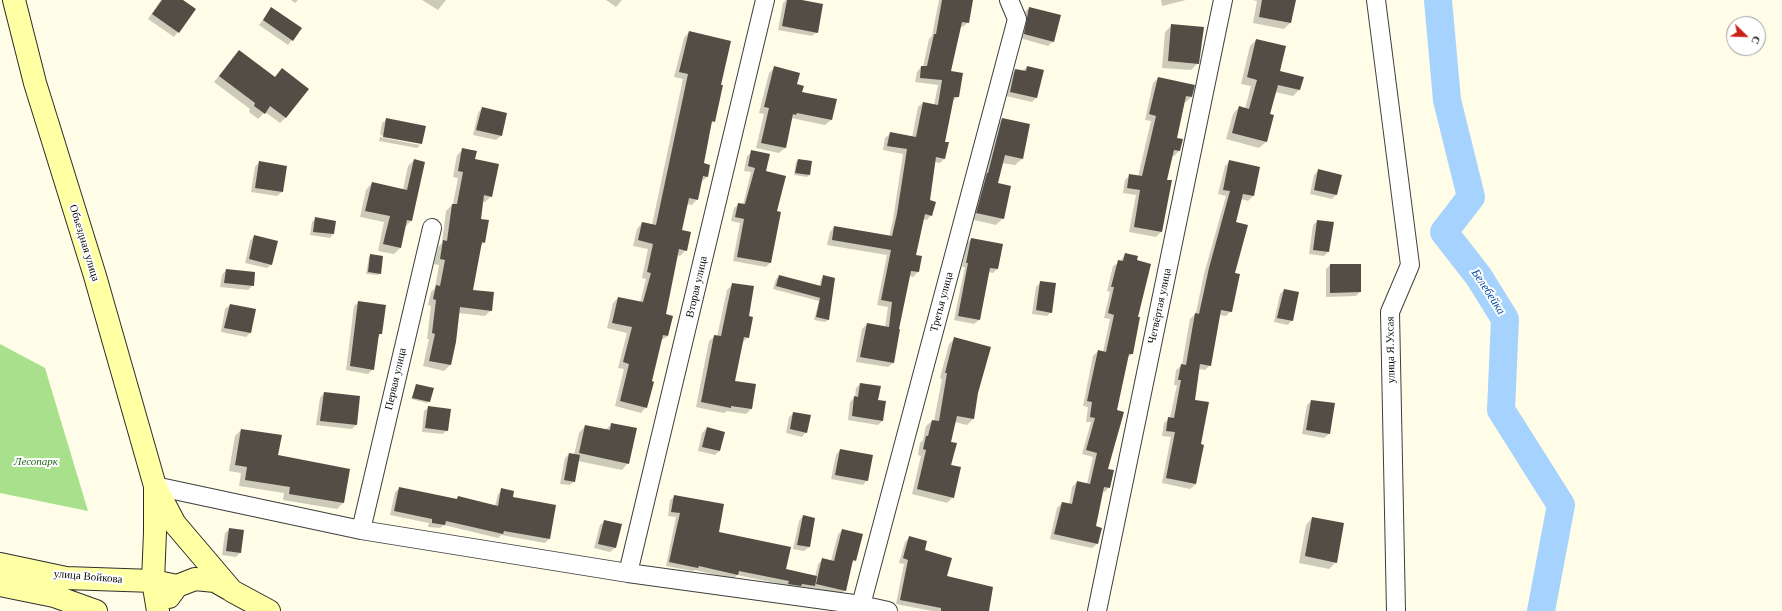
<!DOCTYPE html>
<html>
<head>
<meta charset="utf-8">
<style>
	body { margin:0 }
	#map { position:relative; width:1782px; height:611px; overflow:hidden; background:#fffde8; font-family:"Times New Roman",serif }
	canvas { display:block }
	.north { position:absolute; left:1726px; top:16px; width:40px; height:40px; box-sizing:border-box; background:#fff; border:1px solid #9d9d9d; border-radius:50%; rotate:113deg; font-size:11px; font-weight:700; line-height:16px; text-align:center; color:#0b0b0b }
	.north::after { content:''; display:block; margin:auto; width:14px; height:18px; background:#c82115; clip-path:polygon(50% 0,100% 100%,50% 72%,0 100%) }
</style>
</head>
<body>
<div id="map">
<canvas width="1782" height="611"></canvas>
<div class="north">С</div>
</div>
<script>
const ctx = document.querySelector('canvas').getContext('2d');
ctx.lineJoin = 'round';
function fill(path, color) { ctx.fillStyle = color; ctx.fill(path, 'evenodd'); }
const poly = rows => new Path2D(rows.map(r => 'M' + r).join(''));
function strokePath(path, color, width, dash) { ctx.strokeStyle = color; ctx.lineWidth = width; ctx.lineCap = dash ? 'butt' : 'round'; ctx.setLineDash(dash || []); ctx.stroke(path); }
function label(font, color, halo, rows, align = 'center') {
  ctx.font = font + ' "Times New Roman",serif'; ctx.lineWidth = 4; ctx.setLineDash([]); ctx.textBaseline = 'middle'; ctx.strokeStyle = halo; ctx.fillStyle = color; for (const [text, x, y, turn = 0] of rows) {
    ctx.save(); ctx.translate(x, y); ctx.rotate((+turn || 0) * Math.PI / 180); ctx.textAlign = isNaN(turn) ? turn : align; if (halo) ctx.strokeText(text, 0, 0); ctx.fillText(text, 0, 0); ctx.restore();
  }
}
fill(poly([
	[0,344,45,368,88,511,0,493]
]), '#a8e08c');
fill(poly([
	[161,0,181,0,195,9,174,37,148,19],
	[291,0,298,0,295,3],
	[422,0,446,0,438,10],
	[606,0,622,0,616,7],
	[786,0,796,0,817,32,812,36,778,30,783,3],
	[939,0,972,0,968,22,963,27,960,26,950,72,958,97,952,101,944,143,945,158,940,163,935,162,929,201,931,215,927,220,922,219,915,255,918,272,913,277,909,276,898,329,893,363,888,367,856,362,862,329,867,324,885,327,888,307,877,305,887,255,827,245,830,232,834,227,889,237,893,220,903,154,883,150,885,138,890,134,912,138,918,107,923,103,934,105,938,85,915,82,917,72,921,67,923,67,929,39,932,36],
	[1161,0,1186,0,1162,6],
	[1252,0,1295,0,1291,22,1284,29,1253,23,1257,1],
	[272,8,292,40,288,45,259,25],
	[1029,8,1053,41,1048,46,1020,38,1025,12],
	[1172,25,1198,63,1191,70,1162,68,1165,32],
	[689,32,720,85,714,121,711,124,703,164,707,177,701,182,697,199,692,205,687,204,681,231,686,250,680,256,677,255,665,315,668,336,660,341,646,407,641,413,615,406,624,369,618,368,627,333,607,328,613,303,618,298,640,303,646,279,642,278,648,249,633,246,637,229,642,223,652,225,683,79,674,77,684,38],
	[1256,40,1279,72,1299,90,1293,96,1275,92,1268,115,1266,142,1259,148,1226,139,1233,114,1239,107,1245,109,1251,86,1241,84,1250,46],
	[239,51,286,117,280,123,265,112,258,119,249,112,250,109,214,82],
	[775,67,796,85,801,93,831,120,825,125,791,118,785,148,779,153,756,148,764,114,759,113,769,73],
	[1027,67,1036,98,1032,102,1006,96,1011,74,1016,70,1022,71],
	[1158,78,1191,97,1186,102,1184,102,1176,138,1181,140,1179,151,1174,156,1172,156,1166,180,1171,181,1161,232,1156,237,1129,232,1136,195,1123,193,1125,180,1130,175,1138,177,1151,121,1145,120,1153,83],
	[482,108,501,136,496,140,473,135,478,113],
	[387,119,421,144,417,148,379,141,380,137,420,145,420,143,380,135,382,123],
	[1002,119,1022,159,1015,165,1002,163,997,184,1003,218,996,225,970,219,995,126],
	[463,149,474,160,491,196,485,202,482,202,480,220,484,242,480,247,472,291,491,310,485,316,458,313,450,365,444,371,423,366,429,339,427,339,431,306,428,305,431,292,435,288,439,265,434,264,438,247,442,243,446,211,453,204,458,178,453,177,457,155],
	[752,152,765,172,776,212,770,263,766,267,733,261,740,223,731,221,734,208,739,204,743,205,751,172,744,171,747,156],
	[414,160,411,221,405,227,400,248,394,254,378,251,384,222,360,217,366,190,372,183,403,190,408,166],
	[798,160,809,175,807,177,794,175,796,162],
	[1230,161,1253,196,1248,201,1241,199,1235,222,1231,311,1226,316,1219,315,1210,365,1205,370,1198,369,1193,400,1200,445,1203,445,1196,484,1190,489,1162,483,1171,437,1162,436,1164,423,1170,418,1177,385,1174,385,1176,370,1182,365,1190,319,1196,313,1204,274,1226,196,1218,194,1225,166],
	[259,162,282,192,277,196,251,192,255,167],
	[1319,170,1341,175,1336,195,1332,199,1310,194,1314,175],
	[315,219,335,221,333,234,330,238,310,235,312,222],
	[1318,221,1328,252,1324,256,1309,254,1313,225],
	[254,236,272,264,267,268,245,263,250,241],
	[971,239,997,269,993,273,988,272,979,320,974,324,954,320,965,267,962,267,967,243],
	[1125,254,1136,317,1132,354,1127,358,1116,411,1107,470,1109,487,1105,492,1102,492,1094,527,1097,544,1092,548,1050,539,1057,508,1062,503,1069,505,1072,487,1077,482,1087,484,1093,457,1082,454,1091,422,1086,422,1088,407,1083,406,1093,356,1098,351,1103,352,1110,319,1104,318,1110,292,1107,291,1113,266,1120,262],
	[371,255,380,273,378,275,366,274,369,257],
	[1330,265,1360,292,1356,296,1326,297,1326,269],
	[226,270,253,285,248,290,220,287,222,275],
	[779,276,819,287,821,279,824,277,828,320,825,322,814,320,819,301,773,289,776,279],
	[1041,282,1051,312,1047,316,1032,314,1036,287],
	[733,284,748,337,742,343,734,382,751,409,746,414,727,411,724,413,696,407,709,341,715,336,717,337,727,290],
	[1284,290,1292,320,1288,325,1274,322,1280,294],
	[359,302,381,333,378,337,373,369,368,374,346,370,354,306],
	[230,305,255,310,250,333,246,337,221,332,225,309],
	[955,338,977,392,973,419,967,425,955,422,950,442,953,497,947,503,912,494,921,456,918,455,920,443,923,440,926,426,932,421,934,421,942,379,940,378,949,344],
	[860,384,883,420,878,425,848,420,850,402,855,397,856,388],
	[416,385,429,401,427,403,411,399],
	[324,393,356,425,352,429,316,425,320,398],
	[1311,401,1329,434,1324,438,1302,434,1307,405],
	[429,407,447,430,443,434,422,432,424,411],
	[794,413,806,432,802,437,786,433,789,417],
	[612,424,628,463,622,470,578,461,574,481,570,485,560,484,565,458,569,454,574,455,579,433,585,426,605,430],
	[707,428,724,433,719,451,715,455,698,451,702,433],
	[241,430,277,455,343,503,337,509,283,500,284,493,239,486,241,473,229,471,235,436],
	[840,450,867,480,863,485,831,479,836,455],
	[400,488,456,500,458,497,495,506,498,494,502,490,511,498,549,539,545,543,501,535,498,538,444,525,440,528,428,527,429,523,390,515,395,492],
	[675,496,718,533,785,569,815,577,818,564,823,559,831,561,838,534,843,530,855,560,851,564,845,590,841,595,812,588,810,590,785,588,785,585,737,575,733,579,695,570,693,571,666,566,676,517,668,516,670,500],
	[803,516,814,519,809,547,804,551,793,549,799,521],
	[1312,518,1336,562,1329,569,1299,563,1306,525],
	[605,521,621,525,615,548,610,552,594,548,600,525],
	[230,529,240,553,236,557,222,555,225,533],
	[909,538,923,550,946,576,988,611,932,611,896,604,904,564,899,563,905,542]
]), '#0003');
strokePath(poly([
	[1438,0,1447,100,1471,197,1444,232,1479,277,1505,319,1501,410,1561,505,1541,611]
]), '#a6d3fd', 28);
fill(poly([
	[162,0,183,0,196,9,179,33,152,14],
	[787,0,802,0,823,4,818,33,782,26],
	[942,0,973,0,969,23,962,22,951,71,963,73,959,97,954,97,945,142,949,142,945,159,936,157,930,200,936,202,932,216,925,214,916,255,922,256,919,272,911,271,899,329,900,329,894,363,860,357,867,323,889,327,892,302,881,300,891,250,832,240,834,226,892,236,897,214,907,149,887,146,890,132,916,137,923,102,938,105,942,80,920,78,921,66,927,66,934,34,936,34],
	[1262,0,1296,0,1291,23,1259,17],
	[271,7,302,28,293,41,263,20],
	[1029,7,1061,15,1054,42,1024,34],
	[1171,24,1204,27,1199,64,1168,61],
	[689,31,731,41,721,85,723,85,715,122,712,121,704,163,710,165,708,177,703,176,698,200,689,198,682,230,691,232,687,251,679,249,666,314,673,316,668,336,663,335,652,381,654,382,647,408,620,401,629,364,623,362,632,327,612,323,618,297,643,302,651,273,647,272,653,244,638,240,642,222,656,225,688,74,679,72],
	[1256,39,1286,46,1280,71,1304,77,1300,90,1278,85,1270,114,1274,115,1267,142,1232,133,1239,106,1249,109,1257,80,1247,77],
	[239,50,275,77,282,68,309,89,286,118,270,106,265,114,254,106,255,103,219,76],
	[774,66,800,73,797,84,804,86,802,92,837,99,832,120,797,113,796,115,793,114,786,148,761,143,769,108,764,107],
	[1027,66,1044,70,1037,98,1010,92,1015,69,1026,71],
	[1158,77,1195,85,1192,97,1186,96,1177,138,1183,139,1180,151,1174,150,1167,180,1172,180,1162,232,1134,227,1140,190,1127,188,1129,174,1142,176,1156,116,1149,114],
	[482,107,507,113,502,136,476,130],
	[386,118,426,126,422,144,383,137],
	[1002,118,1030,124,1023,159,1005,155,998,183,1011,186,1004,219,976,213,987,173,988,173],
	[462,148,477,151,475,159,499,164,492,197,484,195,481,219,489,220,485,243,482,242,473,290,494,292,492,311,460,307,456,342,451,365,429,361,435,334,432,333,436,300,433,299,436,285,440,286,445,260,440,259,443,240,447,241,452,204,457,204,463,172,458,171],
	[751,150,770,154,766,171,786,176,777,211,781,212,771,263,737,257,744,219,735,217,738,203,745,204,755,168,748,166],
	[414,159,425,162,412,221,407,220,401,248,383,244,390,216,365,211,372,182,407,190],
	[798,159,812,161,810,175,795,173],
	[1229,160,1260,167,1254,196,1243,194,1236,222,1248,225,1235,273,1240,274,1232,312,1221,310,1211,366,1200,364,1195,400,1209,402,1201,444,1204,445,1196,484,1166,478,1175,432,1166,431,1168,417,1174,418,1181,380,1178,380,1181,364,1186,365,1195,313,1199,314,1209,268,1230,191,1223,190],
	[259,161,287,166,283,192,255,188],
	[1318,169,1342,175,1337,195,1314,190],
	[315,217,336,221,334,234,313,232],
	[1317,220,1334,222,1329,252,1313,250],
	[254,235,278,241,272,265,249,259],
	[971,238,1003,244,998,269,990,268,980,320,958,316,968,263,966,263],
	[1125,253,1138,256,1137,260,1151,264,1138,317,1140,317,1133,354,1129,354,1117,410,1124,412,1108,469,1114,470,1110,488,1104,487,1096,526,1102,528,1098,544,1054,534,1062,502,1072,504,1077,481,1090,484,1097,453,1086,450,1095,418,1090,417,1092,402,1087,401,1098,350,1106,352,1114,315,1108,313,1114,287,1111,287,1118,260,1123,261],
	[370,254,383,256,381,274,368,272],
	[1330,264,1361,264,1361,292,1330,293],
	[226,269,255,272,254,286,224,283],
	[779,275,821,286,823,275,835,278,829,320,816,317,820,298,824,299,776,286],
	[1040,281,1056,283,1052,313,1036,310],
	[732,283,754,286,749,316,753,317,749,338,744,337,735,381,756,384,752,409,731,406,731,408,701,402,714,335,721,336],
	[1284,289,1299,292,1293,321,1277,318],
	[358,301,386,305,382,334,379,334,374,370,350,366],
	[230,304,256,309,251,333,224,328],
	[954,337,991,347,978,393,974,419,957,416,951,442,957,443,951,465,961,467,954,498,917,489,926,450,923,449,926,436,928,436,932,420,939,421,947,373,945,373],
	[860,383,881,386,878,400,886,401,883,421,852,416,854,396,858,397],
	[416,384,434,388,430,402,412,398],
	[324,392,360,396,357,425,320,421],
	[1311,400,1335,403,1330,434,1306,430],
	[428,406,451,409,448,431,425,428],
	[793,412,811,415,807,433,790,429],
	[611,423,637,428,629,464,579,453,585,425,610,430],
	[707,427,725,432,720,451,702,447],
	[241,429,282,435,278,455,350,469,344,503,289,494,290,487,245,480,247,467,235,465],
	[840,449,873,455,868,481,835,475],
	[569,453,580,455,575,482,564,480],
	[399,487,457,499,458,496,498,506,501,488,514,491,513,497,556,505,550,539,504,531,503,534,446,521,445,525,432,523,432,519,394,511],
	[674,495,724,504,719,532,791,547,786,569,817,576,815,586,802,584,801,586,788,584,789,581,739,571,738,575,699,566,698,568,669,562,680,513,671,512],
	[803,515,815,518,810,547,797,545],
	[1312,517,1344,523,1337,563,1305,556],
	[604,520,622,524,616,548,598,544],
	[229,528,244,530,241,553,226,551],
	[842,529,863,534,856,561,853,560,846,591,816,584,822,558,834,561],
	[909,536,927,541,925,550,952,558,947,576,993,587,989,611,941,611,941,608,900,600,908,560,903,558]
]), '#544d46');
const street = poly([
	[1376,0,1410,265,1390,312,1396,611],
	[155,486,361,530,628,573,861,605,888,611],
	[361,530,432,228],
	[628,573,765,0],
	[861,605,1017,19,1009,0],
	[1097,611,1223,0]
]);
const secondary = poly([
	[14,0,35,83,95,276,155,486,175,524,232,591,269,611],
	[155,489,155,532,153,581,158,611],
	[0,564,66,578,153,581,177,586],
	[0,585,54,596,96,611],
	[169,597,177,586,195,579,215,581,229,589]
]);
strokePath(street, '#3e3e3e', 20);
strokePath(secondary, '#2d2d2d', 24);
strokePath(street, '#fff', 18);
strokePath(secondary, '#ffffa3', 22);
label('11px', '#0b0b0b', '#fff', [
	["Объездная улица",84,243,73],
	["Вторая улица",697,287,-77],
	["Третья улица",942,302,-75],
	["Четвёртая улица",1160,306,-78],
	["улица Я.Ухсая",1391,350,-91],
	["Первая улица",396,379,-77],
	["улица Войкова",88,577,5]
]);
label('italic 11px', '#1d6815', '#fff', [
	["Лесопарк",36,462]
]);
label('italic 12px', '#0850a8', '#fff', [
	["Белебейка",1488,292,57]
]);
</script>
</body>
</html>
